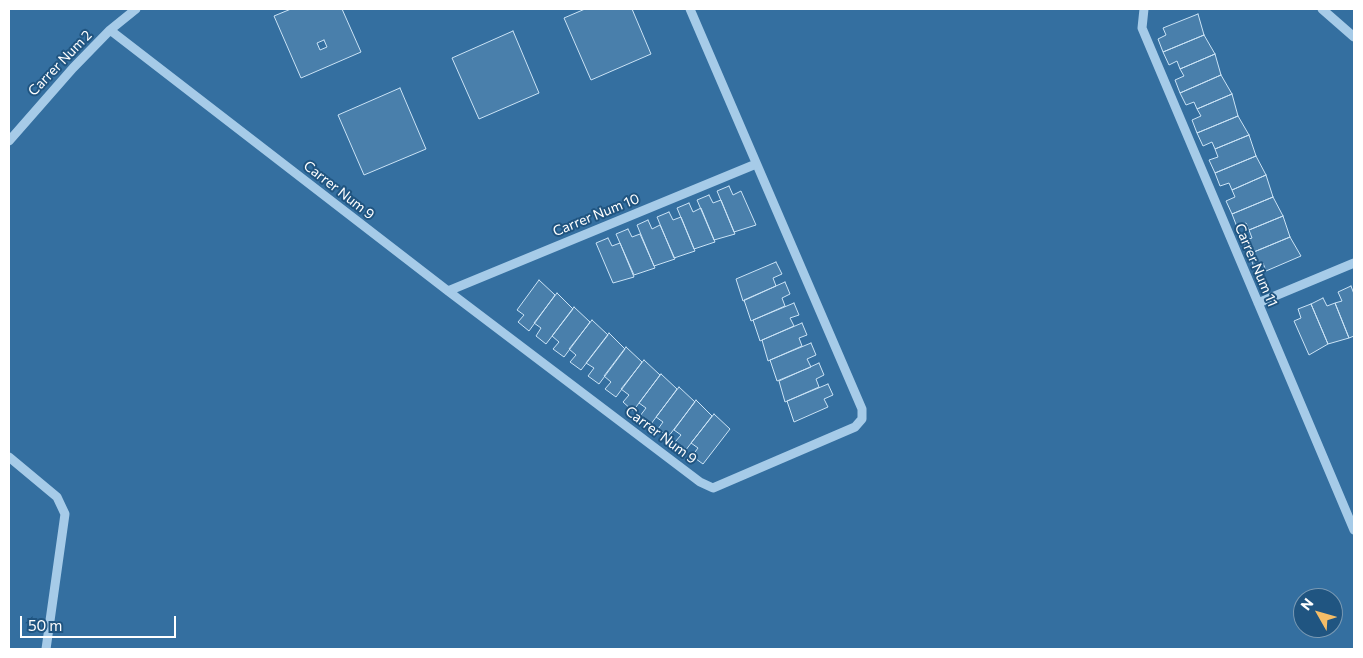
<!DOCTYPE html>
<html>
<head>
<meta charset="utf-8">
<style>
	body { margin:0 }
	#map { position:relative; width:1363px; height:658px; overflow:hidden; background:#205581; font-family:Commissioner,sans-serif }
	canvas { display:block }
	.frame { position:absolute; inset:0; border:10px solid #fff; pointer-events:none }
	.north { position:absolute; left:1293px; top:588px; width:50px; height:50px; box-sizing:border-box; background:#205581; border:1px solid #7999b3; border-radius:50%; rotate:308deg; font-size:14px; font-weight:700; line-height:20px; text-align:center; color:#fff }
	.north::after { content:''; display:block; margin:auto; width:18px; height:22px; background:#f5bd67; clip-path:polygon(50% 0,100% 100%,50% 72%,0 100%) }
	.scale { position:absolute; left:20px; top:616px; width:156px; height:22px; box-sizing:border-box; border:2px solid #fff; border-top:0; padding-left:6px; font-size:15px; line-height:18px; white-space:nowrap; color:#fff; -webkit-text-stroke:4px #205581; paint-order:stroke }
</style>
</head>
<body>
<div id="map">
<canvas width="1363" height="658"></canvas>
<div class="frame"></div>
<div class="north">N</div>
<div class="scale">50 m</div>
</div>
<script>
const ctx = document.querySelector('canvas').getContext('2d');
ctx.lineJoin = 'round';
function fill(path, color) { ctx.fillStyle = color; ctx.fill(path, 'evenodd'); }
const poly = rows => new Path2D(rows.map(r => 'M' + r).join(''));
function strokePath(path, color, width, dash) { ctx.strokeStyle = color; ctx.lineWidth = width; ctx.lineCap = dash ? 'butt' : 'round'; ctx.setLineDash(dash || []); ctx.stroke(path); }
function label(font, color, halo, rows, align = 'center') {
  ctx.font = font + ' Commissioner,sans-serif'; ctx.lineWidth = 4; ctx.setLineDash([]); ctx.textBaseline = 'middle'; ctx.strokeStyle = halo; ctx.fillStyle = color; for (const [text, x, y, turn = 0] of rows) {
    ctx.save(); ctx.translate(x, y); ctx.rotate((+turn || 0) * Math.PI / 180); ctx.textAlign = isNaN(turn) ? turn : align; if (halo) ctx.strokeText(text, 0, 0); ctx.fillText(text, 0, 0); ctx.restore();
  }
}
fill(poly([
	[9,9,1354,9,1354,649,9,649],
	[1303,598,1333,598,1333,628,1303,628]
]), '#346fa0');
const building = poly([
	[291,9,342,9,361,52,301,78,274,16,291,9],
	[324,40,327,47,320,50,317,43,324,40],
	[585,9,632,9,651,54,591,80,564,18,585,9],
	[1198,14,1204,35,1163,52,1158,39,1166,35,1163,28,1198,14],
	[513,31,539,93,479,119,452,58,513,31],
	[1204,35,1215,54,1180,69,1177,61,1169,65,1163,52,1204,35],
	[1215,54,1221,75,1180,93,1175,80,1184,76,1180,69,1215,54],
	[1221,75,1232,94,1197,109,1194,102,1186,105,1180,93,1221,75],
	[400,88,426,149,364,175,338,115,400,88],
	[1232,94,1238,116,1197,133,1192,120,1201,116,1197,109,1232,94],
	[1238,116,1249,135,1215,149,1212,142,1203,146,1197,133,1238,116],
	[1249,135,1256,156,1215,173,1209,160,1218,157,1215,149,1249,135],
	[1256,156,1266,175,1232,190,1229,183,1220,186,1215,173,1256,156],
	[1266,175,1273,197,1232,214,1226,201,1235,197,1232,190,1266,175],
	[729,186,733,195,741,191,756,225,734,232,717,191,729,186],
	[709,195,713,203,721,200,735,234,714,240,697,200,709,195],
	[1273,197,1283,216,1249,230,1246,223,1237,227,1232,214,1273,197],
	[689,203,693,212,701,208,715,242,694,249,677,208,689,203],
	[669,212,673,220,681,217,695,251,674,258,657,217,669,212],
	[1283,216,1290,237,1249,254,1243,241,1252,238,1249,230,1283,216],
	[648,220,652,229,660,225,675,259,654,266,637,225,648,220],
	[628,229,632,237,640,234,655,268,634,275,616,234,628,229],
	[1290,237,1301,256,1266,271,1263,263,1254,267,1249,254,1290,237],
	[608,238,612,246,620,243,634,277,613,283,596,243,608,238],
	[776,262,782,274,773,278,776,286,743,301,736,279,776,262],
	[539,280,555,295,529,331,518,322,524,315,517,310,539,280],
	[785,282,790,294,782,298,785,306,751,321,744,300,785,282],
	[1351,286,1354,294,1354,336,1349,338,1335,303,1342,301,1338,292,1351,286],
	[557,293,573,309,546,344,536,336,541,328,534,323,557,293],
	[1323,298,1327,306,1335,303,1349,338,1328,344,1311,304,1323,298],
	[794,303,799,315,790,318,794,326,760,341,753,320,794,303],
	[1311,304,1328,344,1309,355,1294,321,1301,318,1298,309,1311,304],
	[574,307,590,322,564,357,553,349,559,342,552,336,574,307],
	[592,320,608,335,581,370,570,362,576,355,569,349,592,320],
	[802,323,807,335,799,338,802,346,768,361,762,340,802,323],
	[609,333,625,349,599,384,588,376,594,368,586,363,609,333],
	[811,343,816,355,807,359,811,367,777,381,770,360,811,343],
	[626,347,642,362,616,397,605,389,611,382,604,376,626,347],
	[644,360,660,375,633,411,623,402,629,395,621,389,644,360],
	[819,363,824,375,816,379,819,387,785,402,779,381,819,363],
	[661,374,677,389,651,424,640,416,646,408,639,403,661,374],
	[828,384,833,395,824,399,828,407,794,422,787,401,828,384],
	[679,387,695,402,668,437,658,429,663,422,656,417,679,387],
	[696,400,712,416,685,451,675,442,681,435,674,430,696,400],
	[714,414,730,429,703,464,692,456,698,448,691,443,714,414]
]);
fill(building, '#497fab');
strokePath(building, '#cae3f6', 1);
strokePath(poly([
	[1144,9,1142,28,1354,530],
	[1322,9,1354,37],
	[110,30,448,291,700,482,713,488,855,427,862,419,862,409,690,9],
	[9,141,73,68,110,30,136,9],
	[448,291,756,164],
	[1258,303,1354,263],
	[9,457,57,497,65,514,46,649]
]), '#a6cbe8', 9);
label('14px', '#fff', '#205581', [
	["Carrer Num 2",60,63,-46],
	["Carrer Num 9",339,190,38],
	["Carrer Num 10",596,215,-22],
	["Carrer Num 11",1256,265,67],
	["Carrer Num 9",661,435,37]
]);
</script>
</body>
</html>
